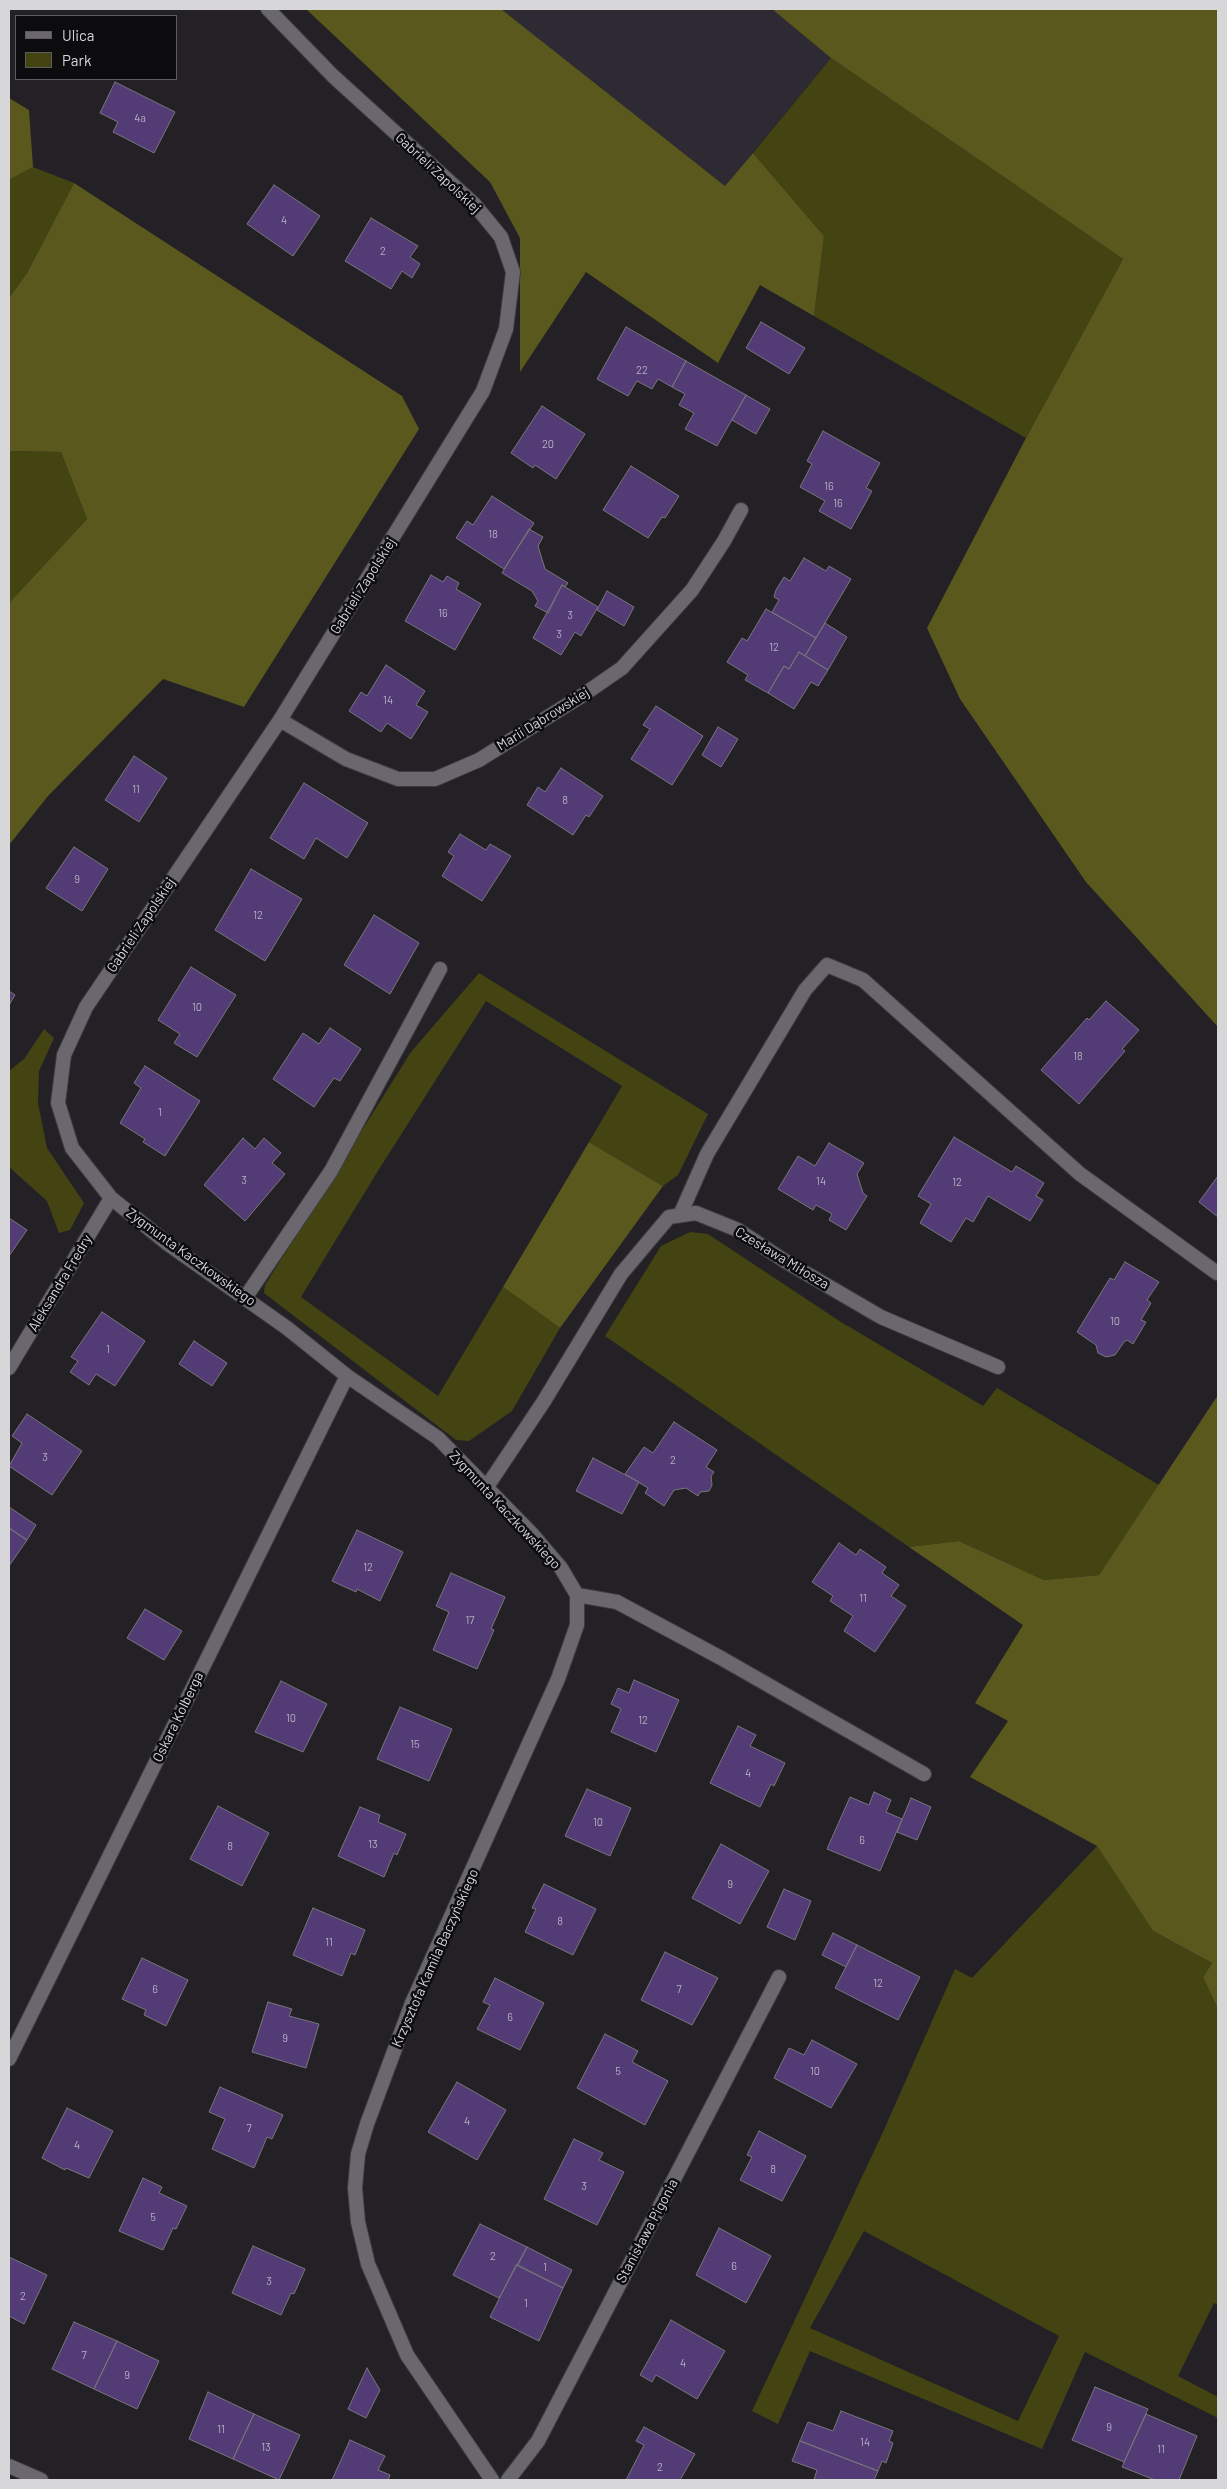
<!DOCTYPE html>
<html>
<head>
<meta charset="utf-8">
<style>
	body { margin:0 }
	#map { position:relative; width:1227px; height:2489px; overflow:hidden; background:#232126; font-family:Barlow,sans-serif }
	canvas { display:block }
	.frame { position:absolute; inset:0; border:10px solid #d7d6d9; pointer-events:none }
	.legend { position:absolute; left:15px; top:15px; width:162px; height:65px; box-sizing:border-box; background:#0c0b0d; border:1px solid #5d5c5f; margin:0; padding:6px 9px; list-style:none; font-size:15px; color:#d7d6d9 }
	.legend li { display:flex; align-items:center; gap:10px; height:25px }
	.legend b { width:25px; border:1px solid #5d5c5f }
</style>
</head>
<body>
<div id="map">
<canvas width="1227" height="2489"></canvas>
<div class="frame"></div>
<ul class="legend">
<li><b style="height:6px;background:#6a686e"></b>Ulica</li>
<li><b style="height:14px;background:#444312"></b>Park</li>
</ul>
</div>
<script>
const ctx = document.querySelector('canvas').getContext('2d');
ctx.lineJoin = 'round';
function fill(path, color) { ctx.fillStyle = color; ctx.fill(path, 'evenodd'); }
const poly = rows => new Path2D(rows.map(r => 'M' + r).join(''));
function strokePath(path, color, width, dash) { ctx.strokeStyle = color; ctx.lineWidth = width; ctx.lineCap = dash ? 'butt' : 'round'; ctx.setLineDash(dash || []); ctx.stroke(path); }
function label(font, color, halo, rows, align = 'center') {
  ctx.font = font + ' Barlow,sans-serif'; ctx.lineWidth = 5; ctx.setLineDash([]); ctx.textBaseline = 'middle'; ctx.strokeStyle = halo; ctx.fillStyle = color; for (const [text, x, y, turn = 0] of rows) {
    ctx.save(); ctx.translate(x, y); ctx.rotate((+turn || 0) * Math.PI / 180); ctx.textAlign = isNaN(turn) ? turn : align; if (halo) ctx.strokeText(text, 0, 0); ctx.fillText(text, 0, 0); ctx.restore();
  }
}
fill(poly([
	[501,9,772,9,831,58,725,186]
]), '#2d2a34');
fill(poly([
	[831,58,1123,259,1026,438,814,316,824,236,753,153],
	[33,167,74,183,27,273,9,298,9,180],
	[9,451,61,452,87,519,9,603],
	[479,973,708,1114,678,1175,663,1186,589,1142,622,1086,486,1001,376,1174,301,1297,438,1396,503,1287,560,1328,512,1411,469,1441,456,1440,264,1293,265,1285,411,1052],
	[44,1029,54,1038,39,1071,38,1103,47,1148,84,1203,70,1230,59,1233,47,1201,9,1167,9,1071,24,1059],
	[690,1232,708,1234,841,1322,983,1406,997,1388,1159,1485,1099,1575,1044,1580,959,1541,909,1547,605,1336,661,1246],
	[1097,1846,1153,1931,1212,1963,1203,1977,1218,2009,1218,2305,1214,2303,1178,2376,1218,2397,1218,2418,1085,2352,1042,2449,810,2351,778,2424,752,2411,883,2132,955,1969,972,1978],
	[864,2231,1059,2336,1018,2421,810,2328]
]), '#444312');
fill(poly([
	[306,9,501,9,725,186,753,153,824,236,814,316,760,285,718,363,586,272,520,372,520,238,490,182],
	[772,9,1218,9,1218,1027,1086,882,960,699,927,628,1026,438,1123,259,831,58],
	[9,98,29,110,33,167,9,180],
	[74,183,402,396,419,429,244,707,163,679,48,796,9,845,9,603,87,519,61,452,9,451,9,298,27,273],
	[589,1142,663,1186,560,1328,503,1287],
	[1218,1395,1218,2009,1203,1977,1212,1963,1153,1931,1097,1846,970,1777,1008,1721,975,1703,1023,1625,909,1547,959,1541,1044,1580,1099,1575]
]), '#5a581d');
const building = poly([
	[115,82,175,112,154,153,113,132,118,122,100,113,115,82],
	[274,185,320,216,293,256,247,224,274,185],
	[371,218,418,246,410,257,420,264,412,278,402,271,391,289,345,261,371,218],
	[761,322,805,348,789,374,746,348,761,322],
	[626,327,686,361,672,387,658,379,652,389,637,381,628,396,597,379,626,327],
	[686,361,746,395,717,446,685,429,694,413,679,405,685,394,672,387,686,361],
	[746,395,770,409,756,434,732,420,746,395],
	[542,406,585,434,556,479,535,465,533,468,511,453,542,406],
	[823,431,880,463,866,488,872,491,851,529,819,511,825,501,800,487,812,464,807,461,823,431],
	[631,466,679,496,665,518,662,517,648,538,603,510,631,466],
	[492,496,534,523,504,569,456,538,467,521,473,525,492,496],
	[529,529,543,537,538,546,545,569,568,583,565,587,562,585,548,613,535,606,538,601,532,591,502,573,529,529],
	[804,558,826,571,829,566,851,579,816,638,772,612,779,600,774,597,776,590,784,577,790,581,804,558],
	[431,575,443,582,447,576,459,583,456,589,481,604,455,650,405,621,431,575],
	[562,585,598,607,581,636,575,632,561,655,533,638,562,585],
	[607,591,634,607,624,626,597,610,607,591],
	[766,609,816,638,805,656,799,652,789,669,784,666,768,693,745,680,748,675,727,662,742,638,747,641,766,609],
	[825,623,847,637,828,670,805,656,825,623],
	[799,652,828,670,818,686,811,682,794,709,768,693,784,666,789,669,799,652],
	[386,665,425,691,416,705,428,712,411,739,387,723,381,732,349,711,361,692,367,696,386,665],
	[656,706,703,736,672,785,631,759,650,729,643,725,656,706],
	[718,727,738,739,721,767,702,755,718,727],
	[134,756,167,778,139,822,105,800,134,756],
	[561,768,603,796,589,817,586,815,573,835,527,805,538,787,545,792,561,768],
	[304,783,368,823,347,858,316,838,304,859,270,838,304,783],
	[460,834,486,850,490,844,511,856,482,901,442,876,454,856,448,852,460,834],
	[74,847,108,869,82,911,46,888,74,847],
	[251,869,302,899,265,961,215,930,251,869],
	[374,915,419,943,390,994,344,965,374,915],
	[191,967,236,995,197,1057,174,1043,180,1034,158,1020,191,967],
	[9,991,15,995,9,1005,9,991],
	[1106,1001,1139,1030,1122,1049,1125,1051,1079,1104,1041,1070,1087,1018,1089,1020,1106,1001],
	[330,1028,361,1049,340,1081,334,1078,314,1107,273,1079,303,1033,319,1044,330,1028],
	[145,1066,200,1101,165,1156,143,1142,145,1139,120,1123,141,1088,134,1083,145,1066],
	[954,1137,1012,1172,1016,1166,1044,1183,1036,1196,1043,1200,1030,1221,988,1196,973,1222,966,1218,951,1242,920,1223,931,1204,918,1196,954,1137],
	[243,1138,255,1149,264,1138,281,1153,272,1163,285,1174,245,1221,204,1185,243,1138],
	[829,1143,864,1163,857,1174,863,1193,867,1196,846,1230,829,1220,832,1214,816,1205,813,1210,778,1189,798,1156,815,1166,829,1143],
	[1218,1176,1218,1217,1199,1202,1218,1176],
	[9,1218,27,1230,9,1256,9,1218],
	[1125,1262,1159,1282,1147,1300,1151,1303,1141,1320,1146,1322,1133,1344,1127,1340,1124,1342,1115,1355,1106,1357,1098,1353,1096,1345,1077,1332,1110,1278,1114,1280,1125,1262],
	[102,1312,145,1341,115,1386,96,1374,89,1385,70,1372,78,1361,71,1357,102,1312],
	[194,1341,227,1363,212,1386,179,1364,194,1341],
	[27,1414,82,1451,52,1495,9,1466,22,1443,12,1436,27,1414],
	[674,1422,717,1450,706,1467,714,1472,711,1476,712,1485,709,1491,700,1492,698,1496,686,1488,674,1490,664,1506,645,1493,648,1488,625,1474,644,1447,653,1453,674,1422],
	[593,1458,639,1482,622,1514,576,1491,593,1458],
	[9,1507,36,1525,27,1540,9,1528,9,1507],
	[9,1528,27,1540,9,1566,9,1528],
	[357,1530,403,1552,380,1601,357,1589,356,1592,332,1581,357,1530],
	[839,1543,856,1555,860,1549,886,1567,882,1573,899,1585,891,1596,906,1606,875,1652,844,1631,853,1616,830,1601,833,1596,812,1582,839,1543],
	[451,1573,505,1597,491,1629,494,1630,477,1669,433,1650,449,1612,436,1606,451,1573],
	[145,1609,182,1631,164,1660,127,1638,145,1609],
	[634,1680,679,1700,656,1752,611,1732,621,1709,611,1704,618,1688,629,1693,634,1680],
	[281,1681,327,1704,303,1752,255,1732,281,1681],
	[400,1707,452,1729,429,1781,377,1759,400,1707],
	[738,1726,756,1735,750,1746,785,1763,774,1786,771,1784,760,1807,710,1783,738,1726],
	[587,1789,631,1808,610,1856,565,1836,587,1789],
	[874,1792,891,1800,886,1812,902,1819,880,1871,827,1849,850,1797,869,1805,874,1792],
	[911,1798,931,1807,917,1840,897,1832,911,1798],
	[218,1806,269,1833,242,1886,190,1859,218,1806],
	[360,1807,380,1815,378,1822,406,1834,397,1855,394,1853,384,1877,338,1856,360,1807],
	[721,1844,769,1871,740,1924,692,1898,721,1844],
	[544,1884,596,1909,573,1955,525,1932,536,1909,532,1908,544,1884],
	[784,1889,811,1901,795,1940,767,1927,784,1889],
	[313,1908,365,1930,355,1955,351,1953,342,1976,293,1955,313,1908],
	[833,1933,857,1945,846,1967,822,1955,833,1933],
	[857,1945,920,1977,898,2020,835,1988,857,1945],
	[665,1952,718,1978,692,2025,641,2000,665,1952],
	[142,1958,188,1980,166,2026,144,2015,146,2010,122,1999,142,1958],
	[495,1978,544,2003,520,2050,477,2029,490,2005,483,2002,495,1978],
	[268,2002,292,2009,289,2016,319,2024,306,2068,252,2052,268,2002],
	[605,2034,638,2051,632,2062,668,2081,645,2125,577,2088,605,2034],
	[812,2040,857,2064,831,2108,774,2078,789,2048,804,2055,812,2040],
	[457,2082,506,2110,477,2160,428,2132,457,2082],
	[220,2087,283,2115,272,2139,267,2137,254,2168,212,2149,225,2119,209,2112,220,2087],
	[67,2108,113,2131,89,2178,66,2168,65,2170,42,2158,67,2108],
	[759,2131,806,2156,782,2201,740,2180,752,2157,747,2155,759,2131],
	[574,2139,603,2153,599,2160,624,2172,597,2225,544,2199,574,2139],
	[143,2178,162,2187,159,2193,187,2206,176,2229,173,2228,163,2250,119,2231,143,2178],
	[480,2224,527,2247,499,2298,453,2275,480,2224],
	[719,2228,771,2256,746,2303,696,2275,719,2228],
	[253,2246,305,2269,294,2294,291,2293,281,2315,232,2293,253,2246],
	[527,2247,572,2270,563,2288,518,2265,527,2247],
	[9,2257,47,2275,24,2324,9,2316,9,2257],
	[516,2265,563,2288,539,2341,490,2317,516,2265],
	[671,2320,725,2351,697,2399,656,2375,652,2382,640,2375,671,2320],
	[74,2322,117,2341,94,2389,52,2369,74,2322],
	[117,2341,159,2361,137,2409,94,2389,117,2341],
	[367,2368,380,2390,366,2418,348,2409,367,2368],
	[1095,2387,1148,2409,1124,2462,1072,2440,1095,2387],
	[208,2392,254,2414,233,2459,189,2439,208,2392],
	[841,2411,893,2431,889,2441,893,2443,886,2463,882,2461,878,2471,800,2441,808,2422,833,2431,841,2411],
	[254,2414,300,2435,279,2480,233,2459,254,2414],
	[1146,2414,1197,2436,1179,2480,1155,2480,1122,2467,1146,2414],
	[644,2427,695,2454,680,2480,626,2480,644,2445,636,2441,644,2427],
	[350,2440,385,2456,378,2470,390,2475,388,2480,332,2480,350,2440],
	[800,2441,878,2471,874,2480,814,2480,817,2470,792,2461,800,2441]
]);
fill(building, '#533b76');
strokePath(building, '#78767c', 1);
const service = poly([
	[680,1215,707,1154,805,990,827,965,863,980,1080,1174,1217,1273],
	[245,1298,331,1171,440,969]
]);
const minor = poly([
	[268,9,333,76,474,204,501,237,513,272,506,329,483,391,280,720,86,1007,64,1055,58,1103,72,1148,111,1198,168,1244,287,1328,347,1376,438,1438,532,1534,561,1568,577,1595,617,1602,721,1658,924,1774],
	[280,720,346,759,398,779,435,779,479,760,583,695,622,668,692,590,724,541,741,510],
	[9,1368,111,1198],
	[486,1488,544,1401,621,1274,669,1217,696,1213,738,1230,785,1261,881,1317,998,1367],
	[9,2059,347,1376],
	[9,2466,41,2480],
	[492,2480,407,2355,368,2264,358,2222,355,2188,358,2154,367,2124,412,2003,558,1679,577,1625,577,1595],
	[508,2480,538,2441,779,1977]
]);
strokePath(service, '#3d3c3f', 16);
strokePath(minor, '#3d3c3f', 16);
strokePath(service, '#6a686e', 14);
strokePath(minor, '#6a686e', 14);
label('11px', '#b6afc0', null, [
	["4a",140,118],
	["4",284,220],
	["2",383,251],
	["22",642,370],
	["20",548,444],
	["16",829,486],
	["16",838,503],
	["18",493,534],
	["16",443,613],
	["3",570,615],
	["3",559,634],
	["12",774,647],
	["14",388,700],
	["11",136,789],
	["8",565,800],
	["9",77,879],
	["12",258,915],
	["10",197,1007],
	["18",1078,1056],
	["1",160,1112],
	["3",244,1180],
	["14",821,1181],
	["12",957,1182],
	["10",1115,1321],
	["1",108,1349],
	["3",45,1457],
	["2",673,1460],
	["12",368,1567],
	["11",863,1598],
	["17",470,1620],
	["10",291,1718],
	["12",643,1720],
	["15",415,1744],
	["4",748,1773],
	["10",598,1822],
	["6",862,1840],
	["13",373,1844],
	["8",230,1846],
	["9",730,1884],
	["8",560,1921],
	["11",329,1942],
	["12",878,1983],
	["6",155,1989],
	["7",679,1989],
	["6",510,2017],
	["9",285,2038],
	["5",618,2071],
	["10",815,2071],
	["4",467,2121],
	["7",249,2128],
	["4",77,2145],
	["8",773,2169],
	["3",584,2186],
	["5",153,2217],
	["2",493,2256],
	["6",734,2266],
	["1",545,2267],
	["3",269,2281],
	["2",23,2296],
	["1",526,2303],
	["7",84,2355],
	["4",683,2363],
	["9",127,2375],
	["9",1109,2427],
	["11",221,2429],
	["14",865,2442],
	["13",266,2447],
	["11",1161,2449],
	["2",660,2467]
]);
label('14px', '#d7d6d9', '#0c0b0d', [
	["Gabrieli Zapolskiej",438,173,43],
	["Gabrieli Zapolskiej",363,586,-58],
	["Marii Dąbrowskiej",543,719,-32],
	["Gabrieli Zapolskiej",141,925,-56],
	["Zygmunta Kaczkowskiego",191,1257,36],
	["Czesława Miłosza",782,1258,31],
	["Aleksandra Fredry",60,1283,-59],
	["Zygmunta Kaczkowskiego",505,1510,47],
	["Oskara Kolberga",178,1717,-64],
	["Krzysztofa Kamila Baczyńskiego",435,1958,-66],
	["Stanisława Pigonia",647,2231,-62]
]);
</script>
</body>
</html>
